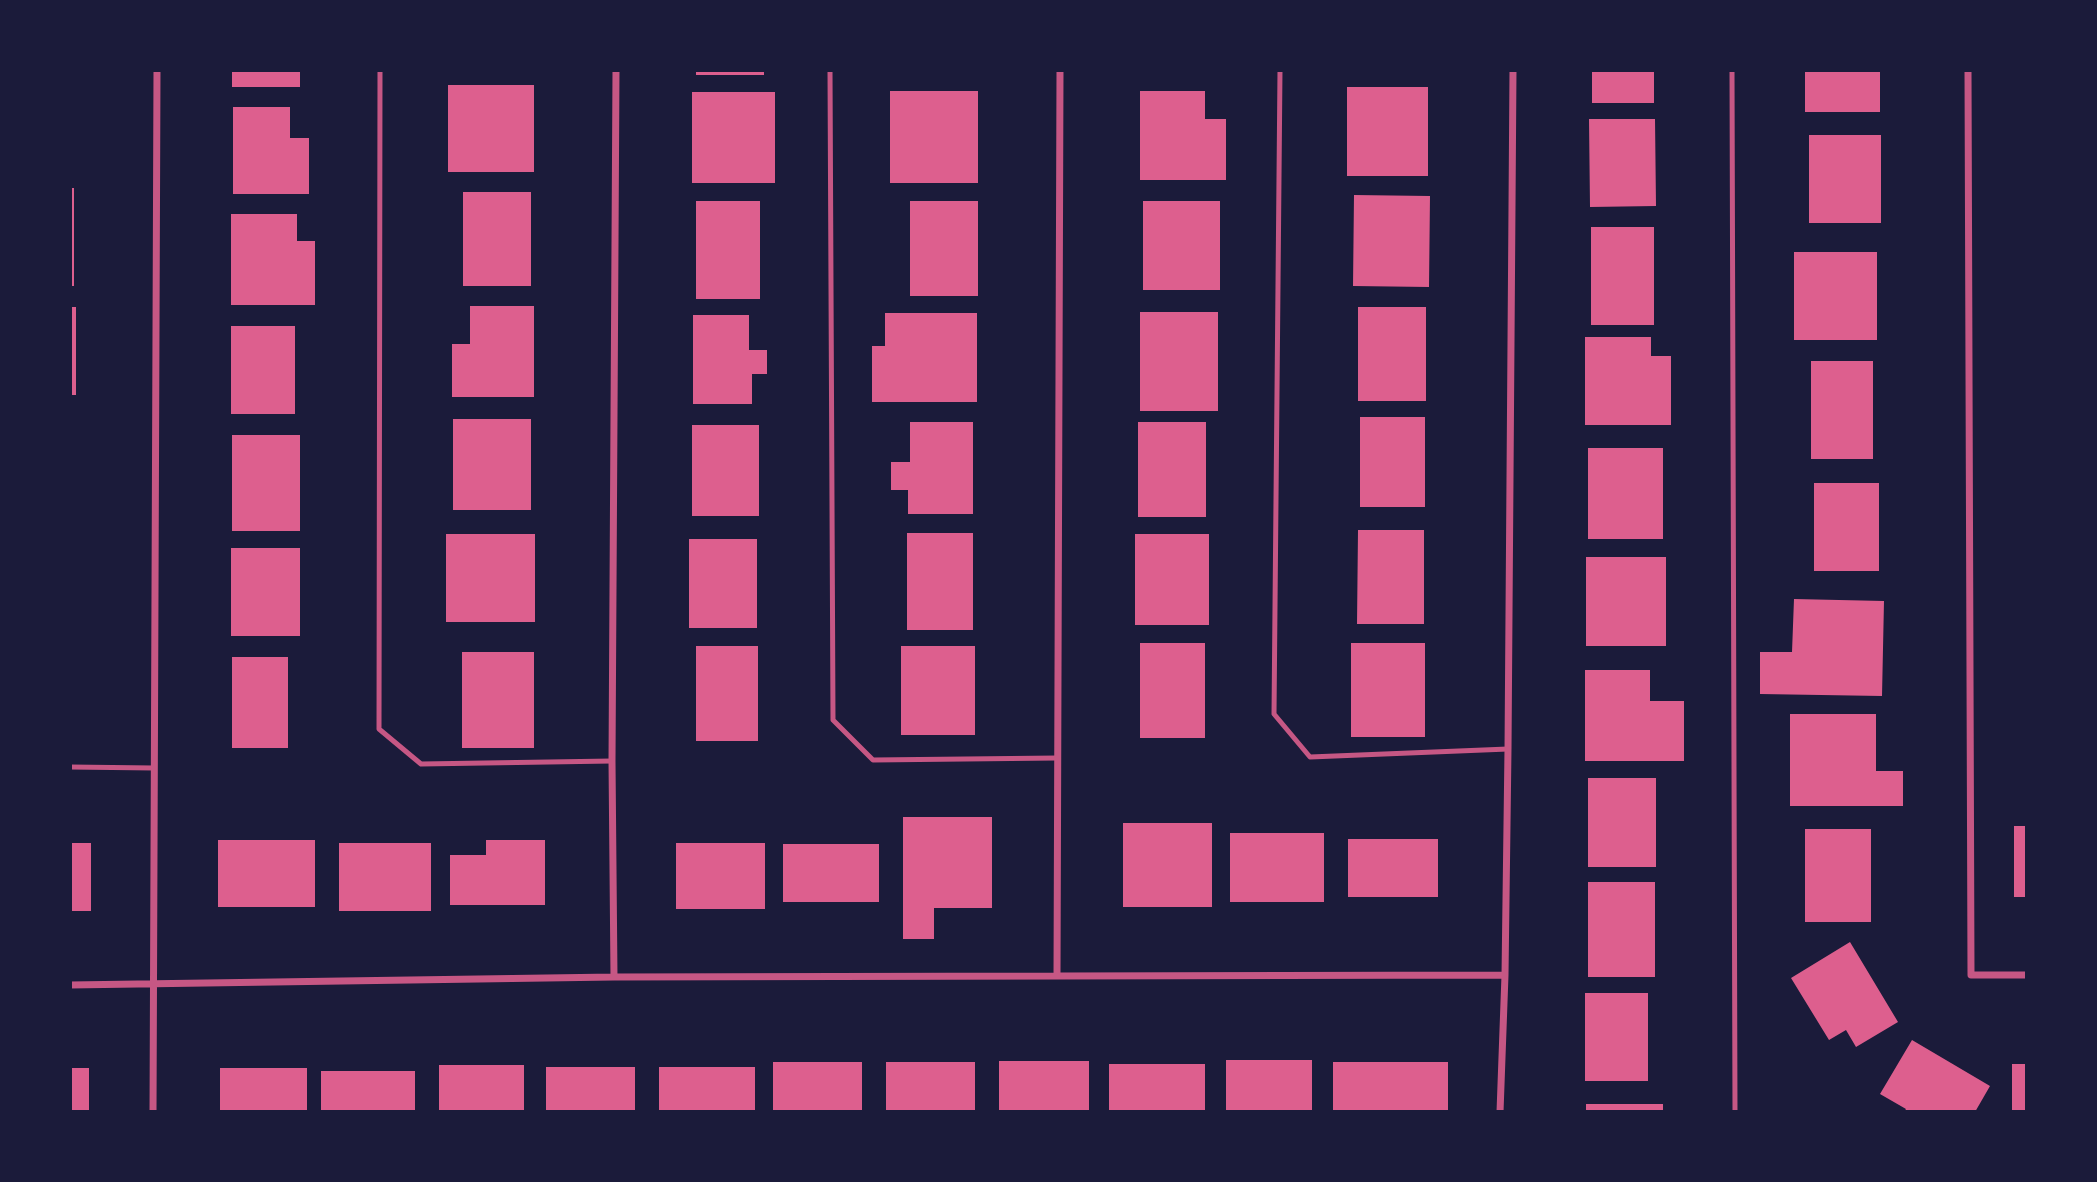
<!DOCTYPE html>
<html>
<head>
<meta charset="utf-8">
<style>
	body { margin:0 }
	#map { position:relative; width:2097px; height:1182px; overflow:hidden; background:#1b1b3a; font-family:Commissioner,sans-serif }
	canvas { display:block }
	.frame { position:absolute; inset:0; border:72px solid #1b1b3a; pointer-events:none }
</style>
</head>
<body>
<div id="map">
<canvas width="2097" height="1182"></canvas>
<div class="frame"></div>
</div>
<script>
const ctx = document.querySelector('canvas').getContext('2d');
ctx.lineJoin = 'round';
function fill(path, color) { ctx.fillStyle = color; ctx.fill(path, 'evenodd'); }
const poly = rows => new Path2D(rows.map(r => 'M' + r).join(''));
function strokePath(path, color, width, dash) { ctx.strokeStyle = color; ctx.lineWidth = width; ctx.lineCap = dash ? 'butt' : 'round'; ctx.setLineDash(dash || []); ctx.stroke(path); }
fill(poly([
	[232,70,300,70,300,87,232,87],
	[696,70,764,70,764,75,696,75],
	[1592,70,1654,70,1654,103,1592,103],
	[1805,70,1880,70,1880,112,1805,112],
	[448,85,534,85,534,172,448,172],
	[1347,87,1428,87,1428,176,1347,176],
	[890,91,978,91,978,183,890,183],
	[1140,91,1205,91,1205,119,1226,119,1226,180,1140,180],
	[692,92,775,92,775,183,692,183],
	[233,107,290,107,290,138,309,138,309,194,233,194],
	[1589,119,1655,119,1656,206,1590,207],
	[1809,135,1881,135,1881,223,1809,223],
	[70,188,74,188,74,286,70,286],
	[463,192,531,192,531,286,463,286],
	[1354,195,1430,196,1429,287,1353,286],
	[696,201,760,201,760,299,696,299],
	[910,201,978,201,978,296,910,296],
	[1143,201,1220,201,1220,290,1143,290],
	[231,214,297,214,297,241,315,241,315,305,231,305],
	[1591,227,1654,227,1654,325,1591,325],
	[1794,252,1877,252,1877,340,1794,340],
	[470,306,534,306,534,397,452,397,452,344,470,344],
	[70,307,76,307,76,395,70,395],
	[1358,307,1426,307,1426,401,1358,401],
	[1140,312,1218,312,1218,411,1140,411],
	[885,313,977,313,977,402,872,402,872,346,885,346],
	[693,315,749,315,749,350,767,350,767,374,752,374,752,404,693,404],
	[231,326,295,326,295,414,231,414],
	[1585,337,1651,337,1651,356,1671,356,1671,425,1585,425],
	[1811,361,1873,361,1873,459,1811,459],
	[1360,417,1425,417,1425,507,1360,507],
	[453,419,531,419,531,510,453,510],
	[910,422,973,422,973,514,908,514,908,490,891,490,891,462,910,462],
	[1138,422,1206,422,1206,517,1138,517],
	[692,425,759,425,759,516,692,516],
	[232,435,300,435,300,531,232,531],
	[1588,448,1663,448,1663,539,1588,539],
	[1814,483,1879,483,1879,571,1814,571],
	[1358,530,1424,530,1424,624,1357,624],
	[907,533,973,533,973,630,907,630],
	[446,534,535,534,535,622,446,622],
	[1135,534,1209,534,1209,625,1135,625],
	[689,539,757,539,757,628,689,628],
	[231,548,300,548,300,636,231,636],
	[1586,557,1666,557,1666,646,1586,646],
	[1794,599,1884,601,1882,696,1760,694,1760,652,1792,652],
	[1140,643,1205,643,1205,738,1140,738],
	[1351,643,1425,643,1425,737,1351,737],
	[696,646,758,646,758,741,696,741],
	[901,646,975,646,975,735,901,735],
	[462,652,534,652,534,748,462,748],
	[232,657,288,657,288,748,232,748],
	[1585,670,1650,670,1650,701,1684,701,1684,761,1585,761],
	[1790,714,1876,714,1876,771,1903,771,1903,806,1790,806],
	[1588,778,1656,778,1656,867,1588,867],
	[903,817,992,817,992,908,934,908,934,939,903,939],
	[1123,823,1212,823,1212,907,1123,907],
	[2014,826,2027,826,2027,897,2014,897],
	[1805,829,1871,829,1871,922,1805,922],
	[1230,833,1324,833,1324,902,1230,902],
	[1348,839,1438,839,1438,897,1348,897],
	[218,840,315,840,315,907,218,907],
	[486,840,545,840,545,905,450,905,450,855,486,855],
	[70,843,91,843,91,911,70,911],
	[339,843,431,843,431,911,339,911],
	[676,843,765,843,765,909,676,909],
	[783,844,879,844,879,902,783,902],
	[1588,882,1655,882,1655,977,1588,977],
	[1850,942,1898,1022,1856,1047,1846,1030,1829,1040,1791,978],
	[1585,993,1648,993,1648,1081,1585,1081],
	[1912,1040,1990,1086,1975,1112,1904,1112,1906,1109,1880,1094],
	[1226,1060,1312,1060,1312,1112,1226,1112],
	[999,1061,1089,1061,1089,1112,999,1112],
	[773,1062,862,1062,862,1112,773,1112],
	[886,1062,975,1062,975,1112,886,1112],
	[1333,1062,1448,1062,1448,1112,1333,1112],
	[1109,1064,1205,1064,1205,1112,1109,1112],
	[2012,1064,2027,1064,2027,1112,2012,1112],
	[439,1065,524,1065,524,1112,439,1112],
	[546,1067,635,1067,635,1112,546,1112],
	[659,1067,755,1067,755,1112,659,1112],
	[70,1068,89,1068,89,1112,70,1112],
	[220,1068,307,1068,307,1112,220,1112],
	[321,1071,415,1071,415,1112,321,1112],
	[1586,1104,1663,1104,1663,1112,1586,1112]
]), '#dd5f8e');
strokePath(poly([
	[380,70,379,729,421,764,612,761],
	[830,70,833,720,873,760,1057,758],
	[1280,70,1274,714,1310,757,1508,749],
	[1732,70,1735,1112],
	[70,767,154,768]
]), '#c65784', 5);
strokePath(poly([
	[1968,70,1971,975,2027,975],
	[1057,975,1060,70],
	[614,977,612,761,616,70],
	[70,985,614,977,1505,975],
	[153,1112,157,70],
	[1500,1112,1505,975,1508,749,1513,70]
]), '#c65784', 7);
</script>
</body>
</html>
